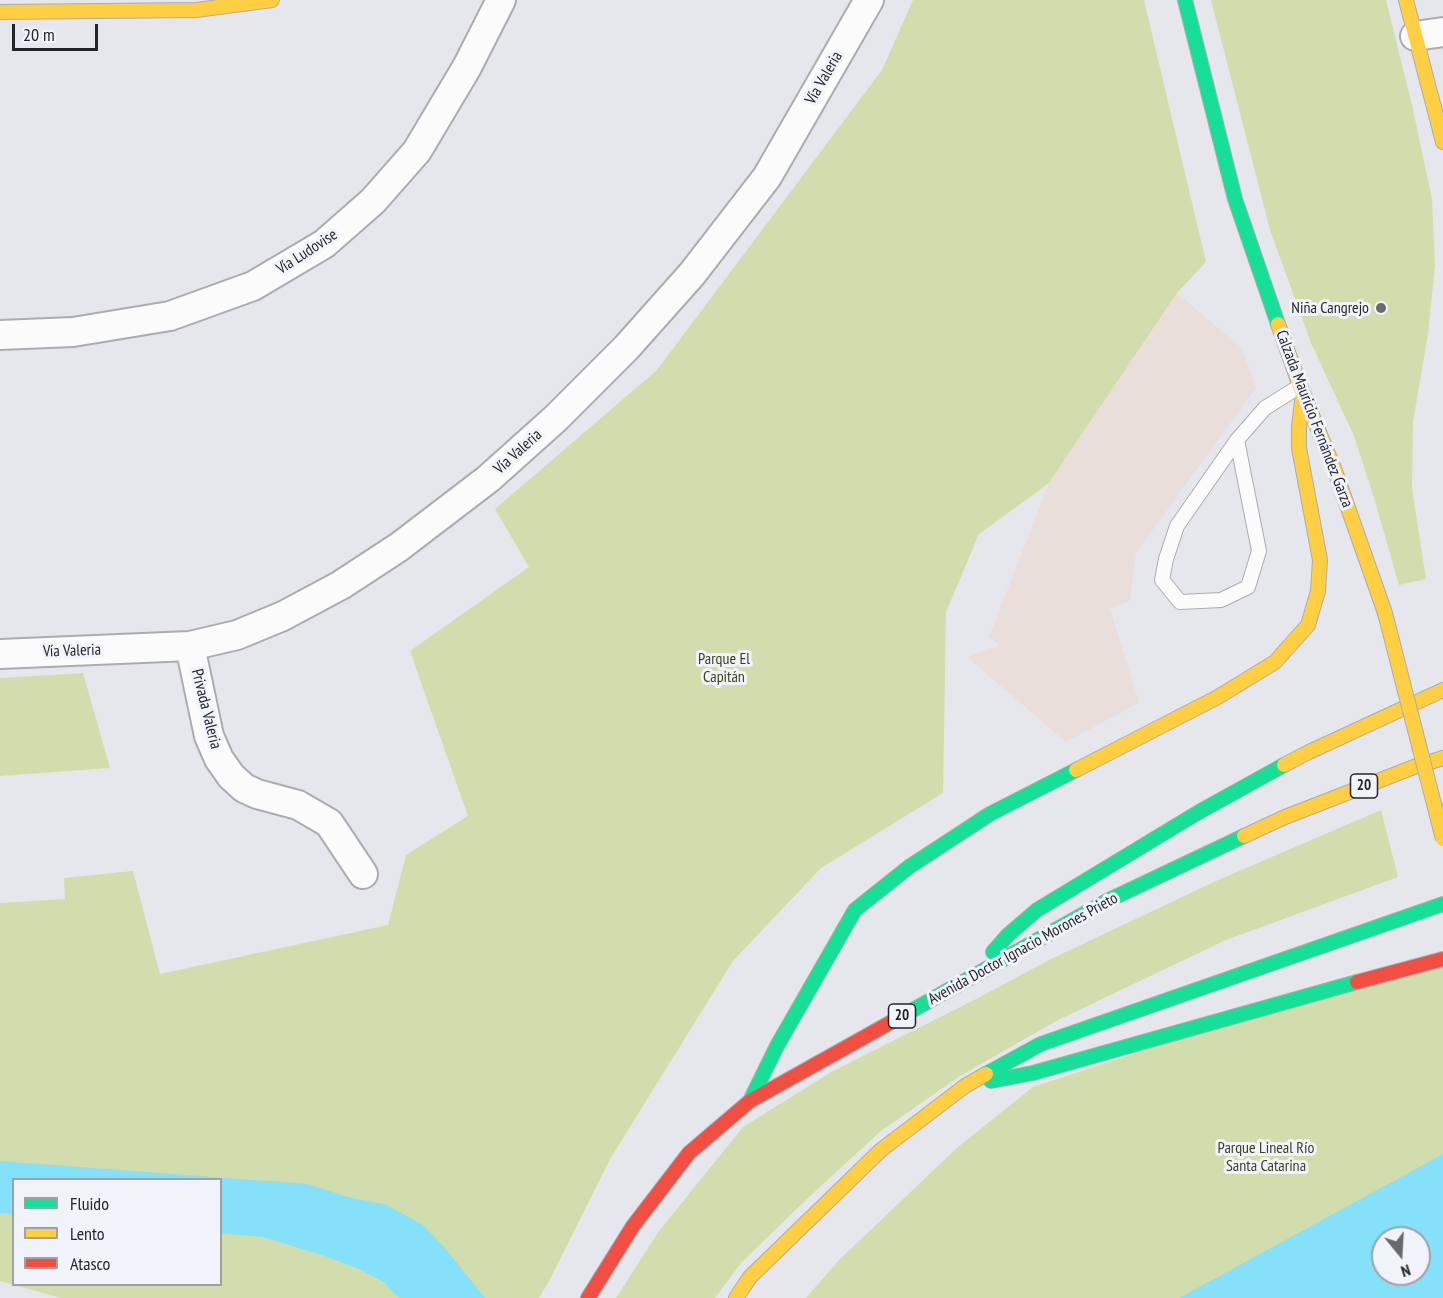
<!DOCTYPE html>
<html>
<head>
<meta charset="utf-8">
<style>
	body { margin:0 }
	#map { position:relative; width:1443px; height:1298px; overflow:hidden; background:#e6e7ec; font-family:"PT Sans Narrow",sans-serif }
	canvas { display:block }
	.legend { position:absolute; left:12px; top:1178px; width:210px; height:108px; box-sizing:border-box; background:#f1f3fb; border:2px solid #9fa1a7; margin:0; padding:8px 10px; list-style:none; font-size:18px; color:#242528 }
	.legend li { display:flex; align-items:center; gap:12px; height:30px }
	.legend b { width:30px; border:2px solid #9fa1a7 }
	.north { position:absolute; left:1371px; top:1226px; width:60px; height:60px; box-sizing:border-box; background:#f1f3fb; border:2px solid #9fa1a7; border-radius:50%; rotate:162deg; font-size:16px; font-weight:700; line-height:24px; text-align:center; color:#242528 }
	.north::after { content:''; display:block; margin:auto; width:21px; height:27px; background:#68696d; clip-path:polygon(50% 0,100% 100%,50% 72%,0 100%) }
	.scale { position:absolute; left:12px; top:24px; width:86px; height:27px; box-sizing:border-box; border:3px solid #242528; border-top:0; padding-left:8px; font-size:18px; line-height:21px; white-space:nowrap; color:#242528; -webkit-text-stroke:4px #f1f3fb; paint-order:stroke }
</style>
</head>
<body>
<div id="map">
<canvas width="1443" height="1298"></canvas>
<ul class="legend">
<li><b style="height:8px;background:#16e098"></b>Fluido</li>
<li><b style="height:8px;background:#ffcf43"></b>Lento</li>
<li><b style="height:8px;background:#f24e42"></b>Atasco</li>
</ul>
<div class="north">N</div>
<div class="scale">20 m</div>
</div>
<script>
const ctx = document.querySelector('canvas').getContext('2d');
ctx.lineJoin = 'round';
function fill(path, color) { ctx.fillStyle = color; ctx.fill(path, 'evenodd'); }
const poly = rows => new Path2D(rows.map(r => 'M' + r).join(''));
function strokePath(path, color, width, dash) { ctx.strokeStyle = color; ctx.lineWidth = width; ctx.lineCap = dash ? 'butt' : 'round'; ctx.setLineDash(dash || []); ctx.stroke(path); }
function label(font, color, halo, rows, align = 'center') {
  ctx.font = font + ' "PT Sans Narrow",sans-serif'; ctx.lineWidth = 6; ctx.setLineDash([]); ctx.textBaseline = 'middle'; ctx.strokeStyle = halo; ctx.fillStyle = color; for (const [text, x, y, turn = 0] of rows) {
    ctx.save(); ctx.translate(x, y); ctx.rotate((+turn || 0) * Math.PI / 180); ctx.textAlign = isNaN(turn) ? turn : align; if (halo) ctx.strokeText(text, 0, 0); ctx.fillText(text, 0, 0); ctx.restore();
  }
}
fill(poly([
	[1177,293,1242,348,1256,388,1136,553,1130,601,1110,608,1139,703,1066,742,967,657,999,646,989,637,1049,483]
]), '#eadeda');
fill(poly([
	[913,0,1144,0,1206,262,1177,293,1049,483,979,534,946,612,943,793,821,868,733,961,610,1159,548,1283,539,1298,61,1298,0,1281,0,903,65,899,64,878,133,871,160,974,388,925,406,855,468,816,410,651,529,567,495,509,657,370,882,70],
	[14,1180,220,1180,220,1284,14,1284],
	[1211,0,1386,0,1412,105,1432,199,1435,265,1428,334,1413,422,1412,489,1426,579,1399,585,1375,501,1354,436,1311,343,1270,230],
	[83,673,110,768,0,776,0,678],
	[1381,810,1398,877,1226,940,1058,1020,960,1076,881,1131,810,1196,741,1263,715,1298,616,1298,659,1231,743,1127,833,1071,982,996,1049,960,1216,881],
	[1443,952,1443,1298,806,1298,839,1260,958,1147,1033,1087],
	[1383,1238,1419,1238,1419,1274,1383,1274]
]), '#d1ddac');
fill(poly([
	[1443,1154,1443,1298,1179,1298],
	[1383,1238,1419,1238,1419,1274,1383,1274],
	[0,1161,308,1184,348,1197,387,1205,423,1225,444,1247,485,1298,399,1298,384,1282,357,1268,325,1256,263,1237,221,1233,220,1180,14,1180,13,1214,0,1213]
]), '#85e0f9');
const lane = poly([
	[1237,440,1259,551,1248,587,1221,600,1180,602,1162,580,1166,559,1177,526,1237,440,1265,408,1300,386]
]);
const street = poly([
	[1415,36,1443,32],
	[0,335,73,332,170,316,253,286,324,244,373,201,417,151,467,67,501,0],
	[190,646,209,736,219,759,231,776,244,788,257,794,298,805,329,823,363,874],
	[0,654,190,646,237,635,283,616,341,585,399,547,488,479,555,419,627,347,692,274,767,177,869,0]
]);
const fast = poly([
	[1185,0,1235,199,1278,324],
	[993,952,1008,935,1037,910,1199,812,1284,765],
	[904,1015,1109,900,1244,836],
	[986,1074,1041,1044,1443,904],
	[991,1081,1033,1073,1357,982],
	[750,1101,777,1046,855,910,909,867,990,814,1076,770]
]);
const slow = poly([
	[1406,0,1443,142],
	[0,12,196,10,272,0],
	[1278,324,1300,386,1334,468,1385,613],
	[1284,765,1309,752,1443,690],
	[1076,770,1218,697,1275,662,1308,625,1318,591,1320,560,1299,448,1299,427,1303,393],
	[1244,836,1285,817,1414,767,1443,758],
	[736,1298,750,1277,881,1150,965,1086,986,1074]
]);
const jam = poly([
	[1357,982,1443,959],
	[588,1298,633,1226,689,1153,750,1101,904,1015]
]);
strokePath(lane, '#abacb0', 16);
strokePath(street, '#abacb0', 32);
strokePath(fast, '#abacb0', 16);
strokePath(slow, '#abacb0', 16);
strokePath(jam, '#abacb0', 16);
strokePath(lane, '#fbfbfc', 14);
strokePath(street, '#fbfbfc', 28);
strokePath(fast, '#16e098', 14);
strokePath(slow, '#ffcf43', 14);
strokePath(jam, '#f24e42', 14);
const slowBridge = poly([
	[1385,613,1443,839]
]);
strokePath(slowBridge, '#abacb0', 16, []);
strokePath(slowBridge, '#ffcf43', 14);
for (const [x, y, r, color] of [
	[1381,308,6,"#68696d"]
]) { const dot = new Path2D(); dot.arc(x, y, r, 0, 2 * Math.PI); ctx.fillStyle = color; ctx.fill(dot); strokePath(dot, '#f1f3fb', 2); }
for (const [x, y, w] of [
	[1364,786,27],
	[902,1016,27]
]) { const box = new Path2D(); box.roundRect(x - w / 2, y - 12, w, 24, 4.5); ctx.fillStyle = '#f1f3fb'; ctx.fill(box); strokePath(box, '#242528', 1.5); }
label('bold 15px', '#242528', null, [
	["20",1364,786],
	["20",902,1016]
]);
label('16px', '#242528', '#f1f3fb', [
	["Vía Valeria",824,78,-60],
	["Vía Ludovise",307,252,-33],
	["Calzada Mauricio Fernández Garza",1314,419,69],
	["Vía Valeria",518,452,-42],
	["Vía Valeria",72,651,-2],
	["Privada Valeria",206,709,76],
	["Avenida Doctor Ignacio Morones Prieto",1023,949,-29]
]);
label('16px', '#242528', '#f1f3fb', [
	["Niña Cangrejo",1369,308]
], 'right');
label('16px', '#38411a', '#f1f3fb', [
	["Parque El",724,659],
	["Capitán",724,677],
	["Parque Lineal Río",1266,1148],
	["Santa Catarina",1266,1166]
]);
</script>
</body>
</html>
